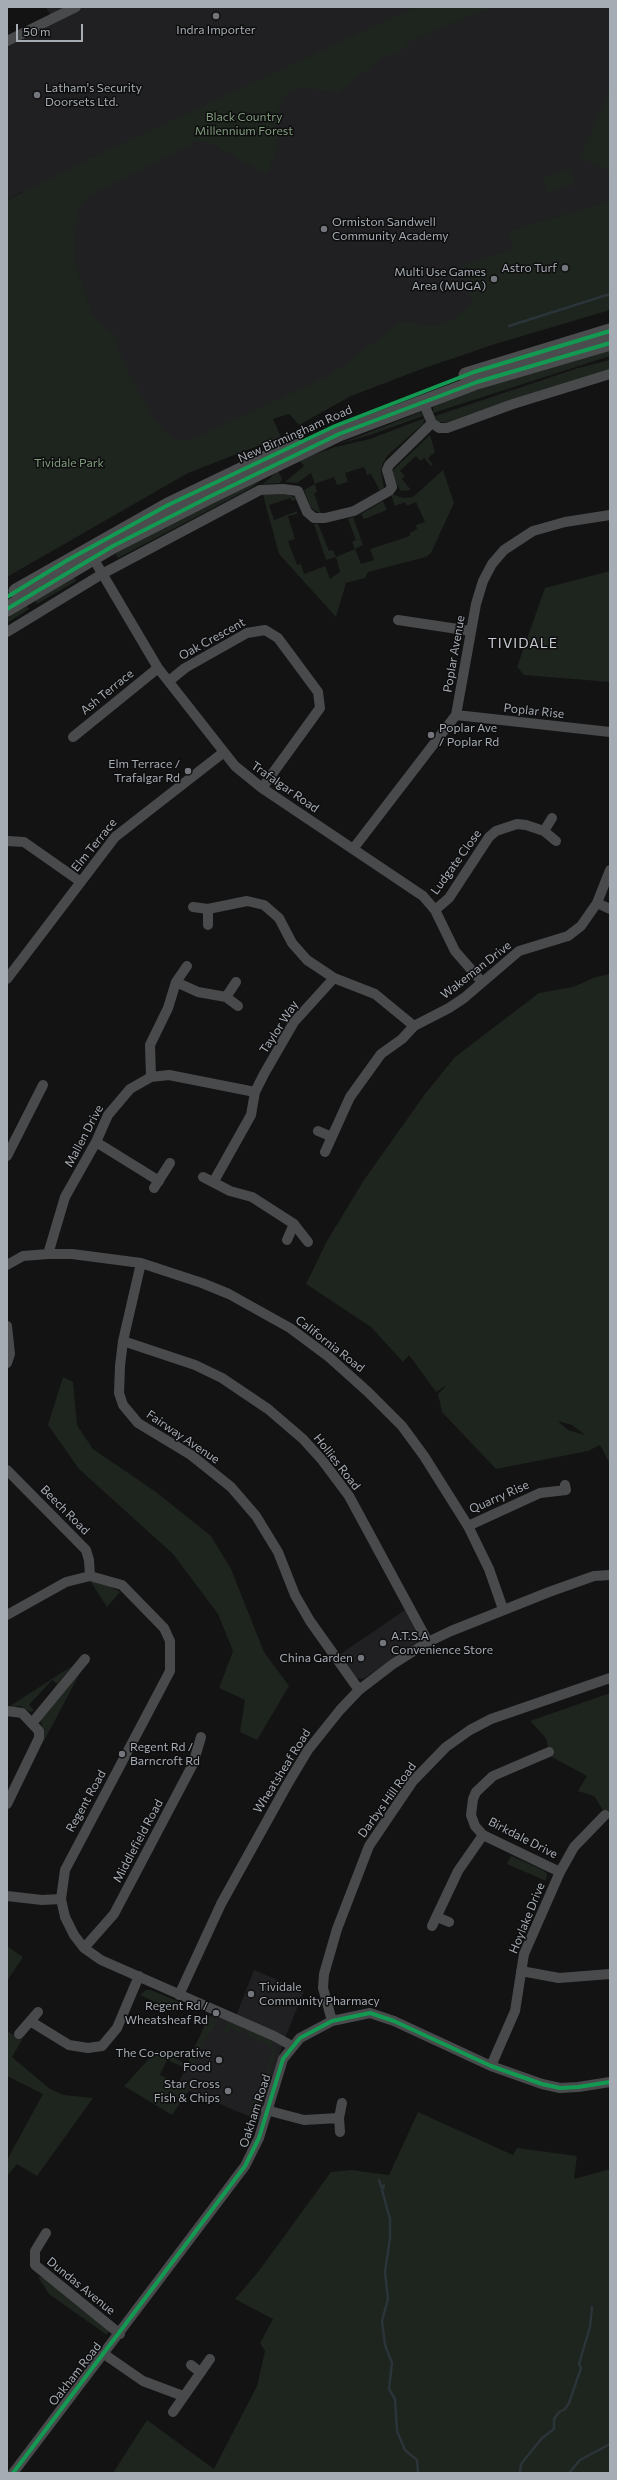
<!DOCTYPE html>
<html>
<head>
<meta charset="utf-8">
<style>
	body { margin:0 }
	#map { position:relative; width:617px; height:2480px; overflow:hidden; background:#131314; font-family:Commissioner,sans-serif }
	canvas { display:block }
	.frame { position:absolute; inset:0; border:8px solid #a6acb4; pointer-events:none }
	.scale { position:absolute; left:16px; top:24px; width:67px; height:18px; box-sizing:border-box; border:2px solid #a6acb4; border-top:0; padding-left:5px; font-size:12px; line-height:14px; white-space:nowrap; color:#a6acb4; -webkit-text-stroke:3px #0e0e0f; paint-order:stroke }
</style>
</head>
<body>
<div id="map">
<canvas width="617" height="2480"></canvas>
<div class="frame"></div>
<div class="scale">50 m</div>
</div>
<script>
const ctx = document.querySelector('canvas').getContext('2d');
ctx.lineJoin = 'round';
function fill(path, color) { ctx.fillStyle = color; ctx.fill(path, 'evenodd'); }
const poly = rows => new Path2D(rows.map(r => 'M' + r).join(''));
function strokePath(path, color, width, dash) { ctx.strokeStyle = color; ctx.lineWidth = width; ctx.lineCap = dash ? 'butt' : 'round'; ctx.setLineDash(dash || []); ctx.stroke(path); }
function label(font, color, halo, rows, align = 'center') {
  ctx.font = font + ' Commissioner,sans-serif'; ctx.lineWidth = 3; ctx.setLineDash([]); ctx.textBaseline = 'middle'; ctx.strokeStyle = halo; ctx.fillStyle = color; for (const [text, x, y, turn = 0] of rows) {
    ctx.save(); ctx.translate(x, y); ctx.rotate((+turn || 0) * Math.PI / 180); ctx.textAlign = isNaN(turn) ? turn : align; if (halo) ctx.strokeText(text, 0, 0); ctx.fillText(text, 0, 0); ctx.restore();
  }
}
fill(poly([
	[46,7,610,7,610,291,278,409,147,487,22,192,7,200,7,41,52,18],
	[405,1610,420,1636,417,1642,363,1679,356,1678,339,1655],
	[254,1970,304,1991,283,2043,260,2121,177,2086,216,2007,236,2016]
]), '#202022');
fill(poly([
	[415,7,492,7,412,40,397,55,384,55,339,93,301,87,285,95,277,113,277,147,267,175,207,141,193,143,89,195,78,209,73,250,76,267,91,311,103,327,115,334,118,349,134,383,153,416,164,432,173,439,183,441,201,435,330,375,400,323,411,321,424,326,438,325,453,319,472,302,461,265,513,249,509,231,610,201,610,310,492,345,419,370,351,396,299,425,289,414,273,419,281,437,188,473,7,577,7,200,89,159],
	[610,89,610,170,580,158],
	[570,168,575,184,548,193,543,177],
	[610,349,610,356,433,413,433,407,437,404,531,371],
	[610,360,610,371,540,391,447,422,438,422,435,416,578,368],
	[421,412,423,416,370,435,339,444],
	[425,418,423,424,388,455,383,463,381,472,384,487,380,491,371,474,367,475,364,467,345,473,348,482,337,485,334,477,315,484,317,492,314,493,321,514,311,508,304,490,315,484,311,473,297,483,285,482,304,466,299,460,335,447,370,439],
	[430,435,435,452,428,458,433,465,431,466,424,458,420,461,416,456,400,471,405,476,402,479,411,490,401,491,396,483,392,472,394,469],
	[274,470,251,488,118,558,115,553],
	[443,470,454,503,431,553,426,557,368,572,365,578,346,583,336,617,279,554,263,495,288,494,297,499,292,501,290,498,269,505,274,520,297,511,297,514,288,516,295,539,288,541,297,565,301,564,304,574,325,566,330,579,340,572,336,557,326,560,314,524,318,524,329,551,333,550,336,557,355,549,352,542,356,540,348,519,353,517,363,545,355,549,361,564,374,560,370,549,410,536,410,533,417,529,416,525,425,522,416,502,407,506,405,502,395,506,391,494,403,498,413,497],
	[278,471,282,479,280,483,263,484],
	[383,501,387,510,364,519,361,514],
	[610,571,610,682,524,675,517,667,545,588],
	[73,575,76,581,37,604,34,598],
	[25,603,29,609,7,623,7,614],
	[610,974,610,1464,600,1445,588,1451,496,1469,442,1412,438,1394,447,1385,436,1392,409,1355,403,1362,371,1327,306,1284,327,1241,364,1180,425,1094,455,1057,539,993,573,987,596,977],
	[558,1421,572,1425,585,1435,568,1430],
	[63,1377,73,1382,77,1425,93,1449,156,1492,211,1536,231,1569,264,1652,289,1686,257,1740,240,1732,245,1700,219,1688,233,1651,218,1614,173,1554,79,1469,48,1425],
	[100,1581,120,1592,107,1607,91,1582],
	[72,1666,57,1684,52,1680,29,1705,34,1710,31,1712,20,1706,7,1708],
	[80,1673,44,1741,44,1730,39,1719],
	[610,1693,610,1816,607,1817,594,1796,578,1791,587,1776,550,1756,546,1738,530,1721],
	[511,1856,543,1870,547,1874,546,1881,507,1864],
	[7,1946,23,1957,7,1981],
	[146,1990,151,1990,179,2002,175,2012,140,1995],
	[209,2016,218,2019,216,2025,207,2036,192,2067,183,2067,167,2060,160,2075,190,2089,172,2115,124,2086,157,2050,187,2064],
	[230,2021,244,2026,241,2033,230,2028,227,2034,225,2032,227,2023],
	[248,2027,270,2039,276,2051,257,2119,248,2115,257,2093,260,2093,272,2052,268,2045,245,2034],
	[7,2031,22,2040,12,2057,50,2089,64,2095,93,2098,37,2176,17,2164,7,2176,7,2160,43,2094,7,2076],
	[418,2112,513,2155,517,2148,577,2156,574,2179,610,2169,610,2473,113,2473,147,2420,214,2469,257,2386,265,2351,260,2343,273,2319,235,2299,258,2272,331,2172,351,2170,389,2175],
	[38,2277,43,2277,109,2329,107,2335,49,2294]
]), '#1e241e');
strokePath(poly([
	[509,326,610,294],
	[379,2180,382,2189],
	[384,2185,382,2190,390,2219,390,2238,385,2272,388,2299,382,2321,385,2345,392,2363,389,2389,395,2399,397,2431,405,2450,417,2460,418,2473],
	[520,2473,521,2464,542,2438,554,2429,554,2419,559,2412,565,2409,569,2403,581,2368,579,2364,590,2327,592,2307],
	[569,2473,580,2460,610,2444]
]), '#2b3438', 2.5);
strokePath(poly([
	[7,41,76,7],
	[423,402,432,423,439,428,447,428,513,404,610,374],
	[93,558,158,668,235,766,262,788,423,896,435,910,455,951,482,982],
	[398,620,471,631],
	[7,632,102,574,260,490,283,489,298,491,307,512,314,518,325,518,354,511,389,491,392,487,387,470,389,465,432,423],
	[169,681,185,668,247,633,265,630,278,638,318,692,320,708,262,788],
	[456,715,610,732],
	[73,737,158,668],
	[552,818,544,831,556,841],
	[7,841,24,842,81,882],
	[353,849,456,715,476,604,483,581,492,564,504,550,533,531,565,522,610,515],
	[597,903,610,909],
	[193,907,208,909,208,925],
	[208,909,247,901,264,905,279,918,292,943,307,960,334,978],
	[435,910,449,898,489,837,496,831,517,824,526,825,544,831],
	[7,979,115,837,224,752],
	[176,982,187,966],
	[236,982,226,997,238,1006],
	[151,1077,150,1045,168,1008,176,982,198,992,226,997],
	[318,1131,330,1136],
	[96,1142,159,1181],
	[325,1152,350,1097,381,1054,402,1039,414,1026,449,1008,464,998,519,951,568,936,581,926,597,903,610,870],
	[7,1156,43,1085],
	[203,1177,230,1191,252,1197,294,1224,308,1242],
	[214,1181,251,1115,255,1092,264,1074,294,1022,334,978,375,994,414,1026],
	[154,1188,170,1163],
	[287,1240,294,1224],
	[48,1254,65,1197,96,1142,108,1115,130,1089,151,1077,169,1075,255,1092],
	[141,1263,123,1341,120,1366,119,1393,123,1405,138,1423,191,1455,231,1487,256,1516,278,1552,295,1595,310,1621,359,1690],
	[7,1265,23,1256,48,1254,72,1254,141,1263,202,1283,229,1294,290,1328,329,1357,368,1392,402,1426,424,1456,468,1526,489,1569,503,1609],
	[7,1326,10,1354,7,1363],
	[123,1341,195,1365,222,1378,268,1409,303,1439,322,1460,349,1496,428,1642],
	[7,1470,86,1550,89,1560,90,1576],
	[468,1526,540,1493,566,1490,565,1485],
	[7,1615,66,1582,90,1576,122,1585,164,1628,170,1641,170,1671,65,1870,61,1899,65,1917,74,1935,84,1948,101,1960,274,2036,292,2046],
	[7,1711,22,1713,39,1731,39,1738,7,1804],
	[33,1722,85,1659],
	[549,1752,493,1776,476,1792,473,1799,471,1815,475,1826,483,1835,560,1872],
	[7,1896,42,1900,61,1899],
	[437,1917,449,1922],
	[432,1926,458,1871,483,1835],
	[84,1948,114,1914,193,1764,201,1737],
	[521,1971,559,1978,610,1974],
	[179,1995,221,1904,287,1785,308,1750,340,1710,359,1690,393,1664,428,1642,451,1631,549,1592,594,1576,610,1575],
	[30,2021,69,2045,88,2048,102,2046,117,2028,139,1976],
	[332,2021,323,1988,324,1974,337,1929,369,1846,413,1781,446,1747,470,1730,491,1719,610,1678],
	[19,2034,38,2012],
	[491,2066,515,2011,524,1954,560,1872,574,1847,605,1815],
	[266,2110,304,2120,339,2118],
	[340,2132,339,2118,342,2103],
	[46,2233,35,2251,35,2265,120,2334],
	[104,2354,143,2381,183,2396],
	[191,2365,200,2372],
	[173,2412,210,2359],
	[13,2473,245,2166,259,2138,283,2059,300,2038,332,2021,370,2013,394,2021,491,2066,542,2084,560,2088,578,2087,610,2082]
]), '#484a4c', 10);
strokePath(poly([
	[466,375,610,331],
	[16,591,168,505,297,443],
	[7,609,113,546,211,496,339,434,477,382,610,343]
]), '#4a4c4e', 15);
strokePath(poly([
	[7,597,66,561,168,505,335,426,474,372,610,331],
	[7,609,113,546,211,496,339,434,477,382,610,343],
	[13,2473,245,2166,259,2138,283,2059,300,2038,332,2021,370,2013,394,2021,491,2066,542,2084,560,2088,578,2087,610,2082]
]), '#139951', 4);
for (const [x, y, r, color] of [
	[216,16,4,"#73767c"],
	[37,95,4,"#73767c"],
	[324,229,4,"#73767c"],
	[565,268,4,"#73767c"],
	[494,279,4,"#73767c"],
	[431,735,4,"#73767c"],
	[188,771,4,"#73767c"],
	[383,1643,4,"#73767c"],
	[361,1658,4,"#73767c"],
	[122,1754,4,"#73767c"],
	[251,1994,4,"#73767c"],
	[216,2013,4,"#73767c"],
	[219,2060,4,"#73767c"],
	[228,2091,4,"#73767c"]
]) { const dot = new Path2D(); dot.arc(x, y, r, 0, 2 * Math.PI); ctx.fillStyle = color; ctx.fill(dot); strokePath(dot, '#0e0e0f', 1.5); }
label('12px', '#a6acb4', '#0e0e0f', [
	["Indra Importer",216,30,"center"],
	["Latham's Security",45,88,"left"],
	["Doorsets Ltd.",45,102,"left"],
	["Ormiston Sandwell",332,222,"left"],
	["Community Academy",332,236,"left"],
	["Astro Turf",557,268],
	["Multi Use Games",486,272],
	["Area (MUGA)",486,286],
	["Poplar Ave",439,728,"left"],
	["/ Poplar Rd",439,742,"left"],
	["Elm Terrace /",180,764],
	["Trafalgar Rd",180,778],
	["A.T.S.A",391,1636,"left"],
	["Convenience Store",391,1650,"left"],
	["China Garden",353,1658],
	["Regent Rd /",130,1747,"left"],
	["Barncroft Rd",130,1761,"left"],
	["Tividale",259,1987,"left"],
	["Community Pharmacy",259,2001,"left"],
	["Regent Rd /",208,2006],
	["Wheatsheaf Rd",208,2020],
	["The Co-operative",211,2053],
	["Food",211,2067],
	["Star Cross",220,2084],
	["Fish & Chips",220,2098]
], 'right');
label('12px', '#819d7e', '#0e0e0f', [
	["Black Country",244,117],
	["Millennium Forest",244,131],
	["Tividale Park",69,463]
]);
label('12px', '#a6acb4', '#0e0e0f', [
	["New Birmingham Road",295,434,-24],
	["Oak Crescent",212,639,-29],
	["Poplar Avenue",454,654,-80],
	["Ash Terrace",107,692,-39],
	["Poplar Rise",534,711,6],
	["Trafalgar Road",285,787,35],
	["Elm Terrace",94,845,-51],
	["Ludgate Close",456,862,-54],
	["Wakeman Drive",476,970,-38],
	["Taylor Way",279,1027,-57],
	["Mallen Drive",84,1136,-62],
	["California Road",330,1344,38],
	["Fairway Avenue",183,1437,34],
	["Hollies Road",337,1462,52],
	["Quarry Rise",499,1497,-24],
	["Beech Road",65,1510,45],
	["Wheatsheaf Road",282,1771,-58],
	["Darbys Hill Road",387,1800,-54],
	["Regent Road",86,1801,-61],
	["Birkdale Drive",523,1838,27],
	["Middlefield Road",138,1841,-62],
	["Hoylake Drive",527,1918,-68],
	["Oakham Road",255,2111,-72],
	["Dundas Avenue",81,2286,39],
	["Oakham Road",75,2374,-52]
]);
ctx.letterSpacing = '1px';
label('14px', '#c6cad0', '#0e0e0f', [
	["TIVIDALE",523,643]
]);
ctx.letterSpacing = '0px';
</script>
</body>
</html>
